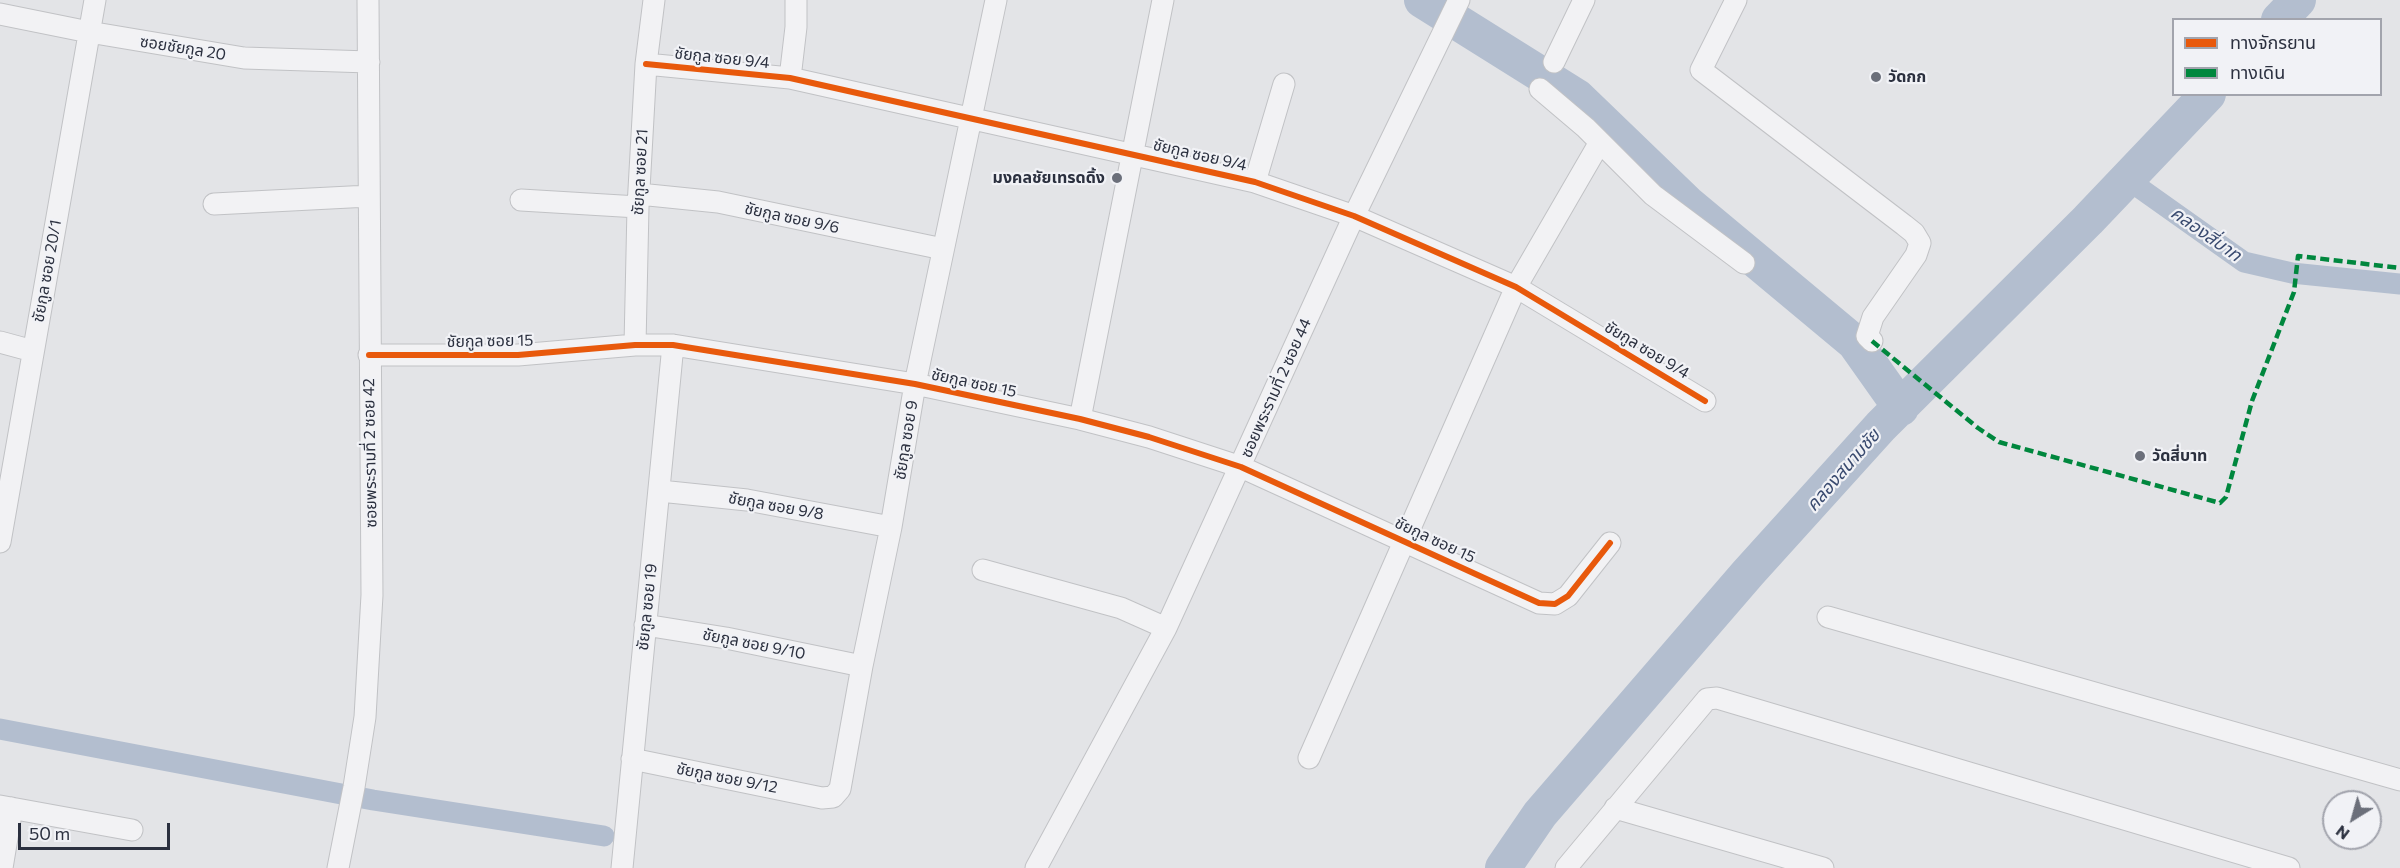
<!DOCTYPE html>
<html>
<head>
<meta charset="utf-8">
<style>
	body { margin:0 }
	#map { position:relative; width:2400px; height:868px; overflow:hidden; background:#e3e4e7; font-family:Commissioner,"Noto Sans Thai",sans-serif }
	canvas { display:block }
	.legend { position:absolute; left:2172px; top:18px; width:210px; height:78px; box-sizing:border-box; background:#f1f2f6; border:2px solid #a2a4ad; margin:0; padding:8px 10px; list-style:none; font-size:18px; color:#2b303f }
	.legend li { display:flex; align-items:center; gap:12px; height:30px }
	.legend b { width:30px; border:2px solid #a2a4ad }
	.north { position:absolute; left:2322px; top:790px; width:60px; height:60px; box-sizing:border-box; background:#f1f2f6; border:2px solid #a2a4ad; border-radius:50%; rotate:217deg; font-size:16px; font-weight:700; line-height:24px; text-align:center; color:#2b303f }
	.north::after { content:''; display:block; margin:auto; width:21px; height:27px; background:#6b6f7a; clip-path:polygon(50% 0,100% 100%,50% 72%,0 100%) }
	.scale { position:absolute; left:18px; top:823px; width:152px; height:27px; box-sizing:border-box; border:3px solid #2b303f; border-top:0; padding-left:8px; font-size:18px; line-height:21px; white-space:nowrap; color:#2b303f; -webkit-text-stroke:4px #f1f2f6; paint-order:stroke }
</style>
</head>
<body>
<div id="map">
<canvas width="2400" height="868"></canvas>
<ul class="legend">
<li><b style="height:8px;background:#e8590c"></b>ทางจักรยาน</li>
<li><b style="height:8px;background:#00873e"></b>ทางเดิน</li>
</ul>
<div class="north">N</div>
<div class="scale">50 m</div>
</div>
<script>
const ctx = document.querySelector('canvas').getContext('2d');
ctx.lineJoin = 'round';
const poly = rows => new Path2D(rows.map(r => 'M' + r).join(''));
function strokePath(path, color, width, dash) { ctx.strokeStyle = color; ctx.lineWidth = width; ctx.lineCap = dash ? 'butt' : 'round'; ctx.setLineDash(dash || []); ctx.stroke(path); }
function label(font, color, halo, rows, align = 'center') {
  ctx.font = font + ' Commissioner,"Noto Sans Thai",sans-serif'; ctx.lineWidth = 4.5; ctx.setLineDash([]); ctx.textBaseline = 'middle'; ctx.strokeStyle = halo; ctx.fillStyle = color; for (const [text, x, y, turn = 0] of rows) {
    ctx.save(); ctx.translate(x, y); ctx.rotate((+turn || 0) * Math.PI / 180); ctx.textAlign = isNaN(turn) ? turn : align; if (halo) ctx.strokeText(text, 0, 0); ctx.fillText(text, 0, 0); ctx.restore();
  }
}
strokePath(poly([
	[2127,179,2244,262,2292,273,2400,284],
	[0,729,373,800,604,836]
]), '#b3becf', 21);
strokePath(poly([
	[1422,0,1577,97,1687,203,1855,343,1901,408],
	[2279,20,2298,0],
	[1503,868,1540,814,1748,573,1881,426,2088,220,2208,94]
]), '#b3becf', 36);
const minor = poly([
	[1736,0,1701,70,1904,225,1914,233,1920,243,1916,255,1873,317,1867,336,1872,341],
	[0,14,89,32,244,58,369,62],
	[1554,62,1584,0],
	[646,64,790,78,1255,182,1354,216,1516,287,1705,401],
	[790,78,796,27,796,0],
	[1600,142,1653,195,1744,263],
	[1255,182,1284,84],
	[639,194,718,202,943,249],
	[521,200,638,207],
	[214,204,369,196],
	[0,342,33,351],
	[635,345,638,207,646,64,654,0],
	[369,355,518,355,635,345,673,345,915,384,1080,419,1149,437,1241,467,1539,603,1555,604,1568,596,1610,543],
	[1080,419,1163,0],
	[660,491,747,500,891,527],
	[0,542,95,0],
	[983,570,1121,608,1166,628],
	[1828,617,2400,780],
	[645,625,726,638,862,666],
	[1309,758,1516,287,1600,142,1586,128,1540,89],
	[632,759,822,798,833,797,840,789,862,666,891,527,915,384,996,0],
	[0,806,132,830],
	[1615,808,1823,868],
	[2,868,12,808],
	[338,868,354,787,365,717,372,595,368,0],
	[622,868,673,345],
	[1036,868,1166,628,1354,216,1459,0],
	[1566,868,1707,699,1717,698,2289,868]
]);
strokePath(minor, '#c1c2c5', 23);
strokePath(minor, '#f2f2f4', 21);
strokePath(poly([
	[1872,341,1978,428,1999,442,2220,503,2226,497,2252,401,2294,292,2298,256,2400,268]
]), '#00873e', 4.5, [9, 4.5]);
strokePath(poly([
	[646,64,790,78,1255,182,1354,216,1516,287,1705,401],
	[369,355,518,355,635,345,673,345,915,384,1080,419,1149,437,1241,467,1539,603,1555,604,1568,596,1610,543]
]), '#e8590c', 6);
for (const [x, y, r, color] of [
	[1876,77,6,"#6b6f7a"],
	[1117,178,6,"#6b6f7a"],
	[2140,456,6,"#6b6f7a"]
]) { const dot = new Path2D(); dot.arc(x, y, r, 0, 2 * Math.PI); ctx.fillStyle = color; ctx.fill(dot); strokePath(dot, '#f1f2f6', 2); }
label('16px', '#2b303f', '#f1f2f6', [
	["ซอยชัยกูล 20",183,48,9],
	["ชัยกูล ซอย 9/4",722,58,6],
	["ชัยกูล ซอย 9/4",1200,155,13],
	["ชัยกูล ซอย 21",640,172,-87],
	["ชัยกูล ซอย 9/6",792,218,12],
	["ชัยกูล ซอย 20/1",47,271,-80],
	["ชัยกูล ซอย 15",490,341,-1],
	["ชัยกูล ซอย 9/4",1647,350,31],
	["ชัยกูล ซอย 15",974,383,12],
	["ซอยพระรามที่ 2 ซอย 44",1276,388,-66],
	["ชัยกูล ซอย 9",906,440,-81],
	["ซอยพระรามที่ 2 ซอย 42",370,453,-91],
	["ชัยกูล ซอย 9/8",776,506,10],
	["ชัยกูล ซอย 15",1435,540,25],
	["ชัยกูล ซอย 19",647,607,-84],
	["ชัยกูล ซอย 9/10",754,644,11],
	["ชัยกูล ซอย 9/12",727,778,11]
]);
label('bold 16px', '#2b303f', '#f1f2f6', [
	["วัดกก",1888,77],
	["มงคลชัยเทรดดิ้ง",1105,178,"right"],
	["วัดสี่บาท",2152,456]
], 'left');
label('italic 18px', '#394a6f', '#f1f2f6', [
	["คลองสี่บาท",2206,234,35],
	["คลองสนามชัย",1843,470,-49]
]);
</script>
</body>
</html>
